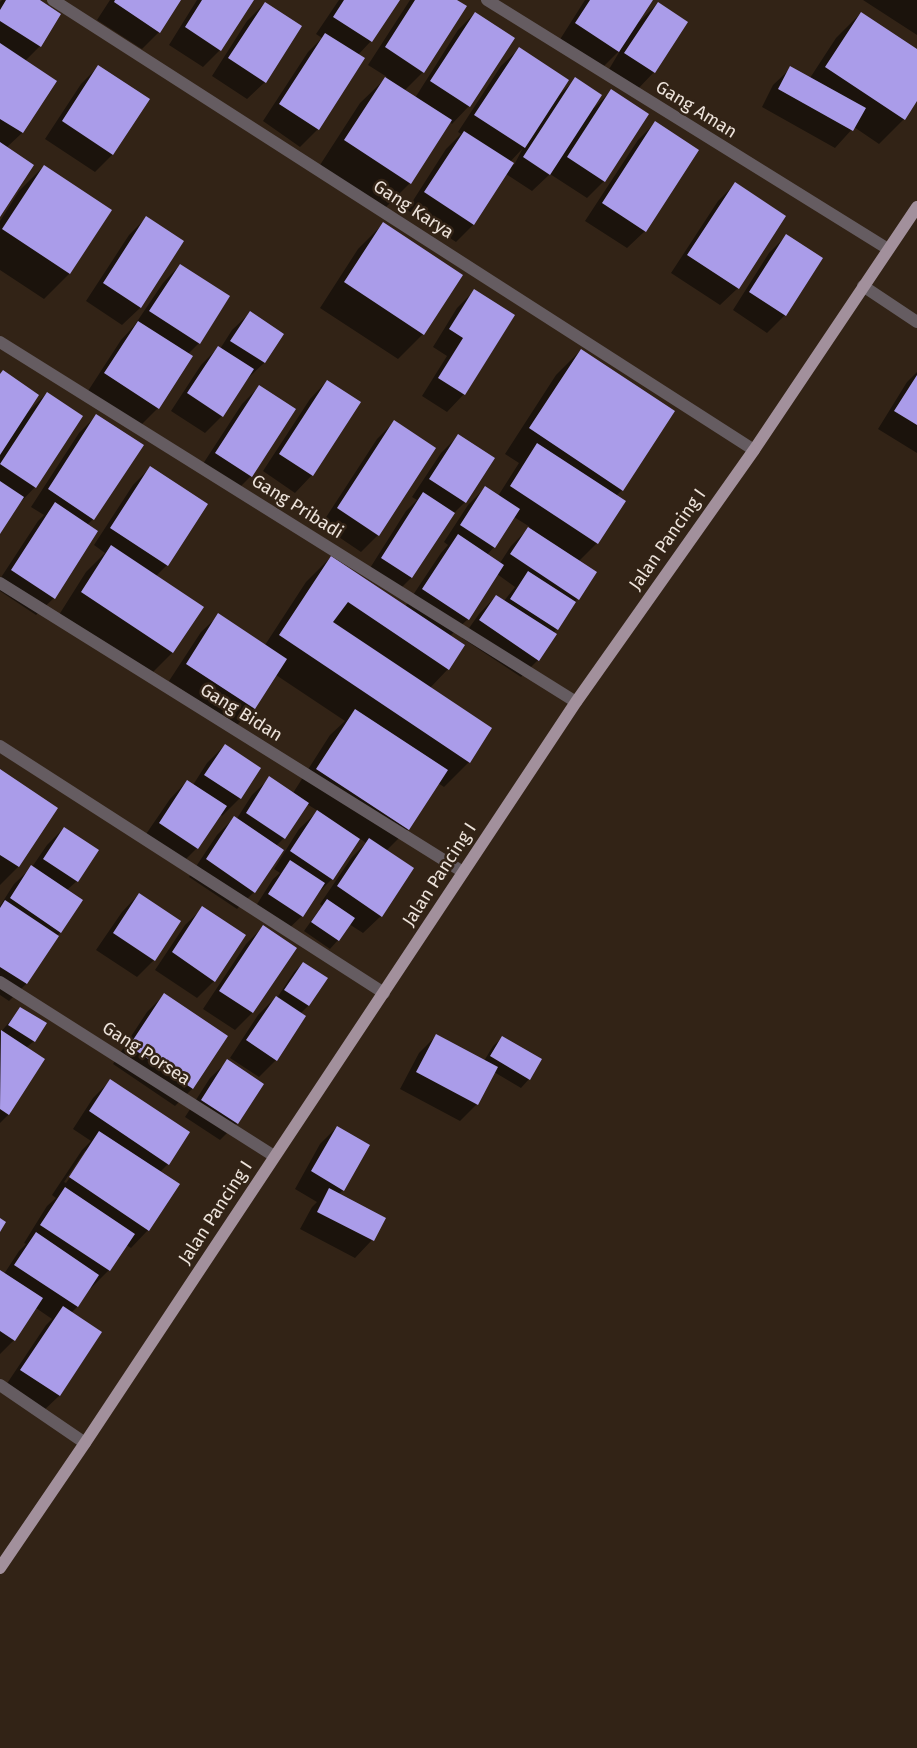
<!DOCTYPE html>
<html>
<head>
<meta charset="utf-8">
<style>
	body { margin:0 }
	canvas { display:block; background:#322316 }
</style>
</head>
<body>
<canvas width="917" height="1748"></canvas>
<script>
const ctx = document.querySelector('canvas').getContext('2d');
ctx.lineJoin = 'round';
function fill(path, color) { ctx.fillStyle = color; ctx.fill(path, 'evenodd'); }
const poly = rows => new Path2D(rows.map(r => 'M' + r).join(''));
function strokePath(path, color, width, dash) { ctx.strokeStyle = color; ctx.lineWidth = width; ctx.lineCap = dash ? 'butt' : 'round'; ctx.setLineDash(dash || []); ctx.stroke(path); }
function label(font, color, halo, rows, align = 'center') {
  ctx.font = font + ' "Fira Sans",sans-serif'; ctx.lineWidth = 5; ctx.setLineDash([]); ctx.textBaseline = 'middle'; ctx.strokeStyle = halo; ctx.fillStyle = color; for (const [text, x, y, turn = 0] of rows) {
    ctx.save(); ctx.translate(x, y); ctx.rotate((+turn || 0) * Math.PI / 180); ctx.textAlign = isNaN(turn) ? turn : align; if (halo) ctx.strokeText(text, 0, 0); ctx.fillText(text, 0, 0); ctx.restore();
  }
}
fill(poly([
	[2,0,37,0,40,46,25,61,55,81,22,133,6,148,0,214,0,2],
	[110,0,180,0,159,32,142,49,97,20],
	[197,0,253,0,220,50,203,67,169,45],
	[339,0,398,0,371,41,358,55,364,59,318,129,300,147,263,121,308,52,322,38,316,34],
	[410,0,455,0,423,72,404,91,415,98,458,30,475,13,469,106,452,124,450,122,410,183,385,208,320,165,360,103,387,77,368,65],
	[585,0,651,0,638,23,658,3,654,72,637,90,608,71,621,49,601,69,559,41],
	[863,0,917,0,917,35],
	[265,3,265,82,247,99,212,76,247,21],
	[861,13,917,50,917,99,904,119,879,144,854,127,835,148,762,107,773,85,791,68,810,78,836,38],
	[519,49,559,95,576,79,594,108,611,91,604,181,587,198,550,174,532,191,506,174,474,224,456,242,407,210,446,149,461,134,458,132,501,66],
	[523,148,514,165,510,162],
	[98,67,148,100,112,155,95,172,45,139,81,84],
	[655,123,645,231,627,248,585,221,638,140],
	[44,166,110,210,69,274,44,299,0,270,0,221,19,191],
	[735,184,738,288,720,305,671,273,718,201],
	[146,218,183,242,140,308,122,325,86,301,129,235],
	[383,224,423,334,398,359,320,308,358,249],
	[786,236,822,259,785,315,767,333,733,310,769,253],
	[180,265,229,297,199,343,188,354,158,408,141,425,88,391,121,340,134,326,163,283],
	[474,291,513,315,464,394,447,412,422,396,447,356,433,347,457,308],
	[250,313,282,334,264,363,246,380,222,416,205,433,171,411,201,365,218,348,220,349,232,330],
	[581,350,622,490,616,496,597,543,579,561,595,572,553,634,538,660,521,677,462,638,479,614,496,596,504,601,515,587,497,574,468,619,450,636,448,669,430,688,469,762,444,787,438,783,408,829,386,851,381,916,363,933,349,924,338,940,330,949,304,931,322,906,320,904,352,857,366,843,359,838,332,879,314,897,302,916,284,933,252,912,273,879,280,873,274,869,299,829,318,811,307,804,284,838,276,846,254,892,237,909,189,877,217,835,234,818,236,820,252,795,270,778,293,793,330,735,345,721,276,675,254,708,236,726,169,681,201,632,219,615,265,645,306,582,331,557,405,607,441,553,448,545,444,542,468,505,485,488,498,496,519,463,505,454,556,375],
	[514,517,530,527,511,546,500,563,487,555,494,547],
	[917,372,917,453,878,429,907,382],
	[0,375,27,413,47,393,35,487,18,505,0,532],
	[327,381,312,475,295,493,263,471,310,399],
	[259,387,294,410,251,476,233,494,199,470,242,404],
	[96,416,93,519,87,525,54,598,36,615,0,591,0,579,38,521,44,515,31,507,79,433],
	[394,422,378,535,361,552,321,525,377,439],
	[458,436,465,502,452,515,411,578,394,595,365,576,406,511,417,500,412,497,441,453],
	[150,468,167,565,156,576,202,607,172,653,147,678,57,618,86,572,105,553,94,545,133,485],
	[225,745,259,769,240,798,222,816,220,814,197,848,180,865,142,840,170,799,187,781,193,785,207,763],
	[0,771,56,808,18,867,0,885],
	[64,828,77,881,67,890,60,932,26,984,9,1001,0,995,0,906,14,884,32,867,47,845],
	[139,894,154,960,137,977,96,950,122,912],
	[203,908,214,981,197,998,155,970,185,925],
	[263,927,295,948,252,1013,235,1030,203,1009,246,944],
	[303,963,326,979,308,1006,300,1014,276,1060,259,1077,230,1058,258,1015,276,997,277,998,294,972],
	[164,995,193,1088,175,1106,113,1064,147,1012],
	[21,1008,34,1041,26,1048,44,1060,8,1115,0,1123,0,1033],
	[436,1036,484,1061,493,1046,502,1038,529,1079,521,1088,494,1072,477,1104,460,1121,400,1089,419,1053],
	[228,1061,237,1123,220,1140,185,1117,210,1078],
	[110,1081,168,1164,160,1172,178,1185,148,1230,131,1248,126,1245,109,1270,91,1288,90,1287,77,1307,71,1313,100,1332,59,1396,41,1413,4,1388,46,1325,52,1319,36,1308,14,1340,0,1354,0,1271,4,1274,19,1251,26,1244,24,1243,47,1206,56,1198,52,1195,82,1150,91,1141,73,1129,93,1098],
	[85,1151,88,1151,66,1183,64,1182],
	[337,1127,343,1190,339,1194,384,1218,372,1240,355,1258,300,1229,312,1207,317,1202,295,1189,320,1144]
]), '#0007');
fill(poly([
	[6,0,40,0,61,14,41,47,0,21,0,10],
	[115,0,181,0,160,33,114,2],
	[202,0,254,0,221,51,185,27],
	[344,0,400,0,372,42,333,17],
	[415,0,457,0,467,6,424,73,385,47],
	[590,0,653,0,619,52,575,23],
	[265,2,302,26,266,83,228,58],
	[658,2,688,22,655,73,624,53],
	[475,12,515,38,470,107,430,81],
	[861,12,917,49,917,101,905,120,825,67],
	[325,33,365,58,319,130,279,104],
	[0,43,57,81,23,133,0,119],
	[519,47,569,80,525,148,474,115],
	[98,65,150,99,113,155,62,121],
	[790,66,866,108,853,131,778,89],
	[385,77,452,120,411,184,344,140],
	[575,77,602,95,550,175,523,157],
	[611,89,649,114,605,182,567,157],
	[655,121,699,150,646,232,602,203],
	[464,131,514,163,474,225,424,192],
	[0,142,34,165,0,217],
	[44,165,112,210,70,274,2,229],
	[735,182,786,216,739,289,687,255],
	[146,216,184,241,141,308,103,283],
	[383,222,463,275,424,335,344,282],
	[786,234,823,258,786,316,749,292],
	[180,264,230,296,200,344,149,311],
	[474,289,515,315,465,395,438,378,463,338,449,329],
	[250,311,284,334,265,363,230,341],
	[138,321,193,356,159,409,104,373],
	[218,346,254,369,223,417,187,393],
	[581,349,675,411,623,491,529,428],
	[3,370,39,395,0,455,0,374],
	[917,375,917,425,894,411],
	[327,380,361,402,313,476,279,454],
	[259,385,296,409,252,477,215,453],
	[47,392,83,416,36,488,0,464],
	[96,414,144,445,94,520,48,489],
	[394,420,436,448,379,536,337,508],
	[458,434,495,458,466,503,429,479],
	[537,443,626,501,598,544,510,486],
	[150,466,208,504,168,566,110,528],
	[0,481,24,497,0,534],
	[485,486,520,509,495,548,460,525],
	[423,492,455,513,412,578,381,558],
	[55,502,98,531,55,599,11,570],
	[528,527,597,572,579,600,510,554],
	[458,534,504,565,469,620,422,589],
	[111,545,204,607,173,653,81,592],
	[331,556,465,645,449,670,348,602,333,622,492,728,470,763,279,635],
	[528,571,576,602,558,630,510,599],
	[496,595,557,634,539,661,479,620],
	[218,613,287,659,255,709,186,664],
	[355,709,448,770,409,830,316,769],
	[225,744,261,768,241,799,204,775],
	[0,769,58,808,19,867,0,855],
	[269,776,309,803,285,839,246,813],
	[187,780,227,806,198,849,159,823],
	[317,810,360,839,333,880,290,851],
	[234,816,284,850,255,893,206,859],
	[64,827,99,850,78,882,43,859],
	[369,838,414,868,382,917,337,886],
	[290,860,325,883,303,917,268,894],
	[31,865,83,900,61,933,10,898],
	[139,893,181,921,155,961,113,933],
	[327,899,355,918,339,941,311,922],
	[5,900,59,936,27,984,0,967,0,908],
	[202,906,246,935,215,982,172,952],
	[263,925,297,948,253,1013,219,991],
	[303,962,328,978,309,1006,284,990],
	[164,993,228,1036,193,1089,129,1046],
	[276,996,306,1016,277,1061,246,1040],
	[20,1007,47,1023,35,1042,8,1025],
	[1,1030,45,1059,9,1115,0,1109],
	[436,1034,498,1067,478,1105,416,1072],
	[502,1036,542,1059,530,1080,490,1056],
	[227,1059,264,1084,238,1124,201,1100],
	[110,1079,190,1132,169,1165,89,1111],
	[337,1126,370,1145,344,1191,311,1171],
	[99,1131,180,1184,149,1231,69,1177],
	[65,1187,135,1234,110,1271,40,1225],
	[329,1188,386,1218,374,1241,317,1212],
	[0,1218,6,1222,0,1232],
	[36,1232,99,1275,78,1307,14,1265],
	[0,1270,43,1298,15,1341,0,1331],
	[63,1306,102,1332,60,1396,20,1370]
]), '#aa9ce9');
strokePath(poly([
	[53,0,754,450],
	[487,0,888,249],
	[863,286,917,322],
	[0,342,576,702],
	[0,583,463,872],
	[0,746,384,993],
	[0,982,274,1156],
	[0,1385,85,1443]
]), '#655c61', 12);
strokePath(poly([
	[0,1568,85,1443,576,702,754,450,917,207]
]), '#a2909c', 12);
label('18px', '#ede3db', '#322316', [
	["Gang Aman",696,110,32],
	["Gang Karya",413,210,33],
	["Gang Pribadi",297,507,32],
	["Jalan Pancing I",668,540,-55],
	["Gang Bidan",241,713,32],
	["Jalan Pancing I",440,875,-57],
	["Gang Porsea",146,1054,33],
	["Jalan Pancing I",216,1213,-57]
]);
</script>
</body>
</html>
